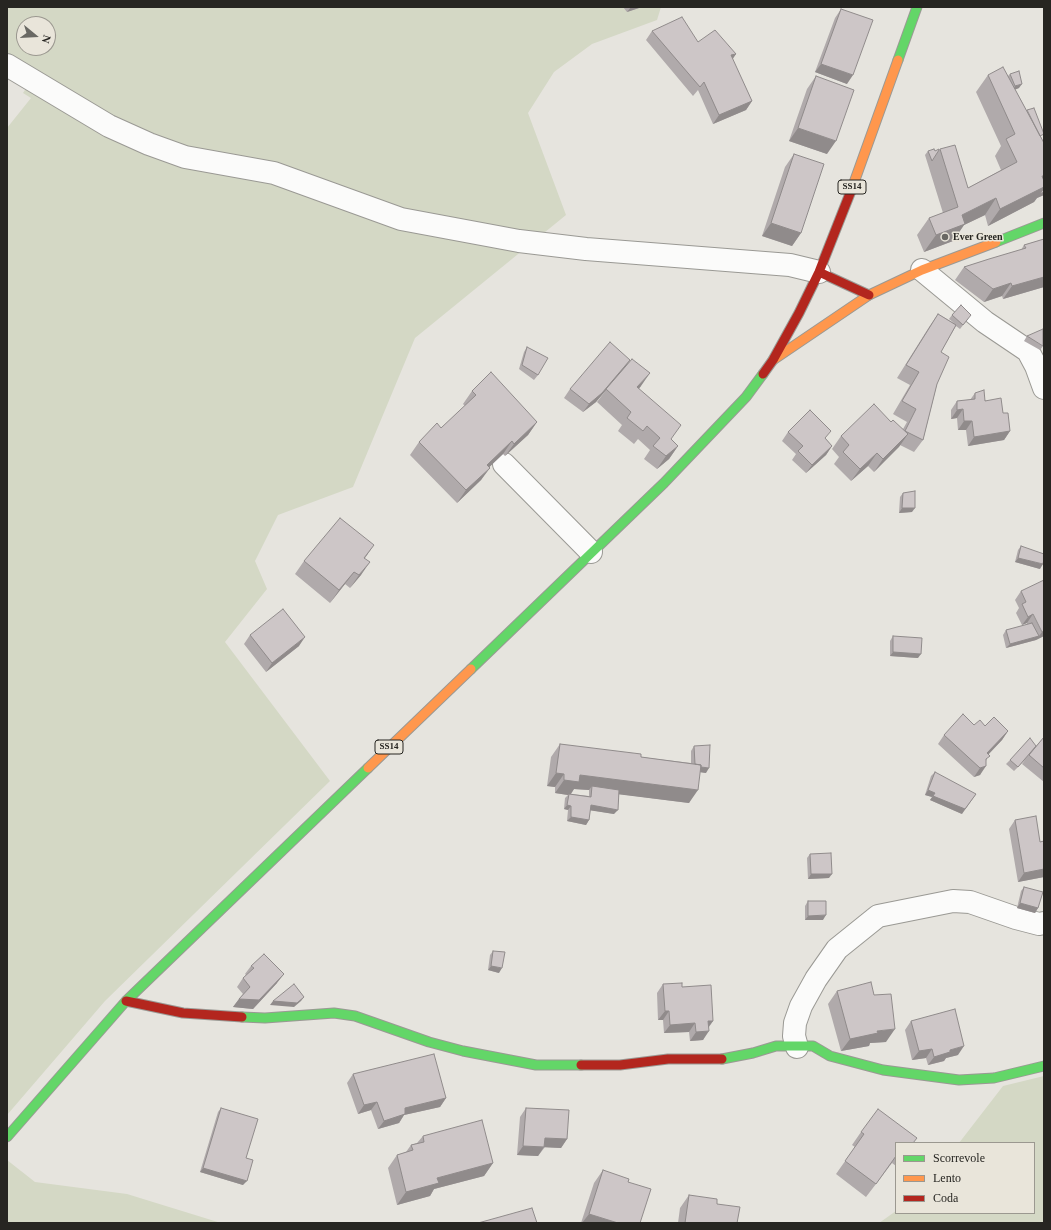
<!DOCTYPE html>
<html>
<head>
<meta charset="utf-8">
<style>
	body { margin:0 }
	#map { position:relative; width:1051px; height:1230px; overflow:hidden; background:#e6e4de; font-family:"Times New Roman",serif }
	canvas { display:block }
	.frame { position:absolute; inset:0; border:8px solid #262521; pointer-events:none }
	.legend { position:absolute; left:895px; top:1142px; width:140px; height:72px; box-sizing:border-box; background:#e9e5da; border:1px solid #9b9890; margin:0; padding:5px 7px; list-style:none; font-size:12px; color:#262521 }
	.legend li { display:flex; align-items:center; gap:8px; height:20px }
	.legend b { width:20px; border:1px solid #9b9890 }
	.north { position:absolute; left:16px; top:16px; width:40px; height:40px; box-sizing:border-box; background:#e9e5da; border:1px solid #9b9890; border-radius:50%; rotate:108deg; font-size:11px; font-weight:700; line-height:16px; text-align:center; color:#262521 }
	.north::after { content:''; display:block; margin:auto; width:14px; height:18px; background:#696863; clip-path:polygon(50% 0,100% 100%,50% 72%,0 100%) }
</style>
</head>
<body>
<div id="map">
<canvas width="1051" height="1230"></canvas>
<div class="frame"></div>
<ul class="legend">
<li><b style="height:5px;background:#63d668"></b>Scorrevole</li>
<li><b style="height:5px;background:#ff974d"></b>Lento</li>
<li><b style="height:5px;background:#b3261e"></b>Coda</li>
</ul>
<div class="north">N</div>
</div>
<script>
const ctx = document.querySelector('canvas').getContext('2d');
ctx.lineJoin = 'round';
function fill(path, color) { ctx.fillStyle = color; ctx.fill(path, 'evenodd'); }
const poly = rows => new Path2D(rows.map(r => 'M' + r).join(''));
function strokePath(path, color, width, dash) { ctx.strokeStyle = color; ctx.lineWidth = width; ctx.lineCap = dash ? 'butt' : 'round'; ctx.setLineDash(dash || []); ctx.stroke(path); }
function label(font, color, halo, rows, align = 'center') {
  ctx.font = font + ' "Times New Roman",serif'; ctx.lineWidth = 3; ctx.setLineDash([]); ctx.textBaseline = 'middle'; ctx.strokeStyle = halo; ctx.fillStyle = color; for (const [text, x, y, turn = 0] of rows) {
    ctx.save(); ctx.translate(x, y); ctx.rotate((+turn || 0) * Math.PI / 180); ctx.textAlign = isNaN(turn) ? turn : align; if (halo) ctx.strokeText(text, 0, 0); ctx.fillText(text, 0, 0); ctx.restore();
  }
}
fill(poly([
	[7,7,661,7,657,20,592,44,554,72,528,113,566,215,415,338,353,487,278,515,255,561,267,589,225,642,330,781,105,1001,7,1115,7,128,31,98,23,93,38,70,7,53],
	[24,24,48,24,48,48,24,48],
	[1044,1076,1044,1223,879,1223,896,1211,896,1213,1034,1213,1034,1143,959,1143,1003,1086],
	[7,1160,35,1182,127,1194,221,1223,7,1223]
]), '#d4d8c5');
const street = poly([
	[7,65,109,126,149,144,185,157,274,173,401,219,519,241,586,249,790,265,819,272],
	[922,270,985,322,1028,351,1036,366,1044,388],
	[504,464,591,552],
	[797,1047,794,1036,795,1023,801,1006,816,979,837,949,878,916,953,901,970,902,1016,918,1039,924,1044,923]
]);
const fast = poly([
	[898,60,917,7],
	[996,242,1044,223],
	[471,669,664,483,746,397,763,374],
	[242,1017,265,1018,334,1013,355,1016,429,1042,463,1051,536,1065,581,1065],
	[722,1059,753,1053,776,1046,813,1046,830,1056,883,1070,959,1080,994,1078,1044,1066],
	[7,1137,126,1001,368,768]
]);
const slow = poly([
	[851,191,898,60],
	[773,360,869,295,922,270,996,242],
	[368,768,471,669]
]);
const jam = poly([
	[819,272,869,295],
	[763,374,773,360,799,313,819,272,851,191],
	[126,1001,183,1013,242,1017],
	[581,1065,620,1065,668,1059,722,1059]
]);
strokePath(street, '#9a9994', 24);
strokePath(fast, '#9a9994', 11);
strokePath(slow, '#9a9994', 11);
strokePath(jam, '#9a9994', 11);
strokePath(street, '#fbfbfa', 22);
strokePath(fast, '#63d668', 9);
strokePath(slow, '#ff974d', 9);
strokePath(jam, '#b3261e', 9);
fill(poly([
	[623,7,642,7,627,12],
	[841,9,847,84,815,72,835,18],
	[652,31,698,42,736,54,732,59,752,101,746,110,713,124,698,90,693,96,646,40],
	[1010,74,1019,88,1015,89,1044,143,1044,195,1037,198,1034,202,988,226,985,215,964,225,953,241,924,252,917,235,929,218,943,213,925,155,928,151,935,151,939,150,940,149,968,188,1001,170,995,156,1001,146,976,92,988,75,1008,76],
	[816,76,827,154,789,141,807,89],
	[794,154,801,233,792,246,762,236,785,167],
	[1044,239,1044,287,1003,299,1002,296,984,302,955,280,964,267,1021,250,1024,245],
	[938,314,954,323,949,319,952,315,968,319,960,329,956,326,941,352,937,384,923,440,914,452,900,445,874,472,868,466,851,481,834,464,839,457,832,449,841,436,891,422,903,429,907,422,893,414,910,385,897,378,929,327],
	[1027,336,1043,346,1040,350,1024,341],
	[527,347,538,375,534,380,519,369,524,352],
	[630,360,626,366,641,386,639,389,671,439,678,446,669,459,657,469,644,459,650,450,638,439,634,444,618,431,622,425,597,402,609,386,596,402,583,412,564,398,570,389],
	[472,391,537,422,528,435,505,456,503,454,489,467,481,480,457,503,410,455,419,442,441,428,465,406,463,404],
	[975,393,1003,413,1010,431,1004,440,968,446,966,430,958,430,957,418,951,419,951,410,957,401,970,400],
	[788,432,826,439,832,446,826,455,806,473,792,460,796,454,782,441],
	[903,493,912,512,899,513,900,497],
	[1021,546,1040,569,1015,562,1018,550],
	[365,558,361,575,350,588,345,584,330,603,295,574,304,561],
	[1021,591,1044,636,1036,640,1006,648,1003,635,1006,630,1027,625,1027,623,1022,625,1016,613,1019,608,1015,600],
	[250,635,299,646,266,672,244,644],
	[893,636,918,658,890,656,890,641],
	[974,725,985,726,1008,731,1002,740,988,755,986,761,980,775,974,777,938,744,944,735],
	[1044,737,1044,782,1022,764,1025,760,1014,771,1006,764,1010,760,1036,746],
	[560,744,641,757,691,763,691,751,694,746,706,773,700,772,689,803,619,794,614,814,590,810,589,820,586,825,567,821,568,810,564,809,565,798,568,795,555,793,555,787,547,786,551,757],
	[574,789,589,790,589,796,571,794],
	[935,772,962,814,930,800,932,797,925,795,931,776],
	[1015,820,1040,842,1044,841,1044,877,1018,882,1009,829],
	[810,854,829,878,808,879,807,858],
	[1024,887,1038,908,1035,913,1017,908,1021,891],
	[808,901,823,920,805,920,805,906],
	[493,951,499,973,488,970,490,955],
	[251,966,277,983,253,1009,233,1007,239,999,243,994,237,987,243,978,246,975,245,974],
	[663,984,682,987,713,1021,709,1027,703,1040,690,1041,689,1032,664,1033,663,1020,658,1020,657,993],
	[837,991,886,1042,870,1043,869,1046,841,1051,828,1004],
	[911,1021,958,1055,946,1058,944,1061,928,1065,926,1058,912,1060,905,1030],
	[353,1074,446,1098,440,1107,404,1115,399,1123,378,1129,371,1110,358,1114,347,1083],
	[221,1108,246,1158,243,1185,200,1172,218,1112],
	[526,1108,567,1139,561,1148,545,1147,538,1156,517,1155,520,1117],
	[861,1132,896,1143,896,1166,892,1163,866,1197,836,1174,855,1147,852,1145],
	[423,1136,493,1163,484,1176,434,1189,430,1196,397,1205,388,1168,397,1155,406,1152,411,1145,417,1143],
	[603,1170,628,1182,640,1223,581,1223,594,1183],
	[689,1195,717,1204,737,1223,678,1223,680,1208]
]), '#b0aaab');
fill(poly([
	[631,7,642,7,627,12],
	[736,54,730,63,731,55],
	[821,64,853,75,847,84,815,72],
	[1022,84,1019,88,1012,91,1015,86],
	[752,101,746,110,713,124,719,115],
	[798,128,836,141,827,154,789,141],
	[1044,176,1044,195,1037,198,1034,202,988,226,1000,209],
	[996,198,985,215,964,225,953,241,924,252,936,235,962,215],
	[771,223,801,233,792,246,762,236],
	[1044,277,1044,287,1003,299,1012,286],
	[1011,283,1002,296,984,302,993,289],
	[630,360,624,369,596,402,583,412,589,404],
	[650,373,641,386,628,400,637,387],
	[963,409,957,418,951,419,957,410],
	[964,421,972,421,966,430,958,430],
	[537,422,528,435,505,456,514,444],
	[1010,431,1004,440,968,446,974,437],
	[908,434,899,447,874,472,883,459],
	[512,441,503,454,478,478,487,465],
	[678,446,669,459,657,469,666,456],
	[832,446,826,455,806,473,812,465],
	[877,453,868,466,851,481,860,469],
	[490,468,481,480,457,503,466,490],
	[902,508,915,508,912,512,899,513],
	[374,545,365,558,355,570,364,558],
	[1018,558,1043,564,1040,569,1015,562],
	[370,562,361,575,350,588,359,575],
	[354,572,345,584,330,603,339,590],
	[1033,614,1027,623,1022,625,1028,617],
	[1044,631,1044,636,1036,640,1006,648,1010,644,1039,636,1042,632],
	[305,637,299,646,266,672,272,663],
	[893,652,921,654,918,658,890,656],
	[1008,731,1002,740,981,762,987,753],
	[695,766,709,768,706,773,692,771],
	[986,766,980,775,974,777,980,768],
	[556,773,564,774,555,787,547,786],
	[580,775,698,790,689,803,592,791,592,786,589,790,574,789,570,795,569,794,568,795,555,793,564,780],
	[928,790,935,793,932,797,925,795],
	[976,794,962,814,930,800,933,796],
	[567,805,571,806,568,810,564,809],
	[591,805,618,810,614,814,588,810],
	[571,817,589,820,586,825,567,821],
	[1044,869,1044,877,1018,882,1024,873],
	[811,874,832,874,829,878,808,879],
	[1020,903,1038,908,1035,913,1017,908],
	[826,915,823,920,805,920,808,916],
	[491,966,502,968,499,973,488,970],
	[284,974,277,983,253,1009,233,1007,239,999],
	[304,997,301,1001,294,1007,270,1005,273,1001],
	[665,1011,669,1011,663,1020,658,1020],
	[708,1021,713,1021,707,1029],
	[695,1023,689,1032,664,1033,670,1025],
	[895,1029,886,1042,870,1043,869,1046,841,1051,850,1039,877,1031],
	[709,1031,703,1040,690,1041,696,1032],
	[964,1046,958,1055,946,1058,944,1061,928,1065,934,1057,950,1050],
	[932,1049,926,1058,912,1060,919,1051],
	[446,1098,440,1107,404,1115,399,1123,378,1129,384,1121,405,1108],
	[377,1102,371,1110,358,1114,364,1105],
	[545,1138,567,1139,561,1148,539,1147],
	[523,1146,544,1147,538,1156,517,1155],
	[493,1163,484,1176,434,1189,430,1196,397,1205,406,1192,437,1178],
	[203,1168,247,1181,243,1185,200,1172],
	[589,1214,618,1223,582,1223]
]), '#908b8b');
const building = poly([
	[841,9,873,20,853,75,821,64,841,9],
	[682,17,698,42,715,30,736,54,731,55,752,101,719,115,704,82,700,87,652,31,682,17],
	[1003,67,1044,143,1044,176,1042,176,1044,181,1044,187,1000,209,996,198,962,215,965,224,936,235,929,218,958,207,940,149,955,145,968,188,1017,162,1006,139,1015,134,988,75,1003,67],
	[1019,71,1022,84,1015,86,1010,74,1019,71],
	[816,76,854,90,836,141,798,128,816,76],
	[1034,108,1044,134,1040,136,1027,110,1034,108],
	[934,149,935,151,939,149,939,150,932,161,928,151,934,149],
	[794,154,824,164,801,233,771,223,794,154],
	[1044,188,1044,192,1040,194,1044,188],
	[1044,239,1044,277,1012,286,1011,283,993,289,964,267,989,259,1026,248,1024,245,1044,239],
	[961,305,971,315,963,325,952,315,961,305],
	[938,314,956,325,941,352,949,357,937,384,923,440,905,431,916,409,902,401,919,372,906,365,938,314],
	[1043,329,1043,346,1027,336,1043,329],
	[610,342,630,360,602,393,589,404,570,389,610,342],
	[527,347,548,358,538,375,522,365,527,347],
	[632,359,650,373,637,387,681,425,671,439,678,446,666,456,653,446,660,438,647,426,643,431,627,418,631,412,606,389,632,359],
	[491,372,537,422,514,444,512,441,487,465,490,468,466,490,419,442,437,423,441,428,476,395,472,391,491,372],
	[984,390,985,401,1001,398,1003,413,1008,413,1010,431,974,437,972,421,964,421,963,409,957,410,957,401,975,399,975,393,984,390],
	[874,404,891,422,893,420,908,434,883,459,877,453,860,469,843,452,849,445,841,436,874,404],
	[810,410,831,431,825,438,832,446,812,465,798,451,803,446,788,432,810,410],
	[915,491,915,508,902,508,903,493,915,491],
	[340,518,374,545,364,558,370,562,359,575,354,572,339,590,304,561,340,518],
	[1021,546,1044,554,1044,559,1043,564,1018,558,1021,546],
	[1044,580,1044,631,1042,632,1033,614,1028,617,1022,604,1026,602,1021,591,1044,580],
	[283,609,305,637,272,663,250,635,283,609],
	[1032,623,1039,636,1010,644,1006,630,1032,623],
	[893,636,922,638,921,654,893,652,893,636],
	[963,714,974,725,980,720,985,726,994,717,1008,731,987,753,990,756,986,759,986,766,980,768,944,735,963,714],
	[1044,737,1044,768,1029,755,1044,737],
	[1030,738,1036,746,1018,767,1010,760,1030,738],
	[560,744,641,754,641,757,701,765,698,790,580,775,579,782,564,780,564,774,556,773,560,744],
	[710,745,709,768,701,767,701,765,695,764,694,746,710,745],
	[935,772,976,794,965,809,933,796,935,793,928,790,935,772],
	[592,786,619,790,618,810,591,805,589,820,571,817,571,806,567,805,569,794,591,797,592,786],
	[1036,816,1040,842,1044,841,1044,869,1024,873,1015,820,1036,816],
	[831,853,832,874,811,874,810,854,831,853],
	[1024,887,1043,892,1038,908,1020,903,1024,887],
	[808,901,826,901,826,915,808,916,808,901],
	[493,951,505,952,502,968,491,966,493,951],
	[264,954,284,974,259,1000,239,999,250,987,243,978,254,968,251,966,264,954],
	[871,982,874,995,891,994,895,1029,877,1031,878,1033,850,1039,837,991,871,982],
	[682,983,682,987,711,985,713,1021,708,1021,709,1031,696,1032,695,1023,670,1025,669,1011,665,1011,663,984,682,983],
	[294,984,304,997,297,1003,273,1001,294,984],
	[955,1009,964,1046,950,1050,950,1052,934,1057,932,1049,919,1051,911,1021,955,1009],
	[434,1054,446,1098,405,1108,405,1114,384,1121,377,1102,364,1105,353,1074,434,1054],
	[221,1108,258,1119,246,1158,253,1160,247,1181,203,1168,221,1108],
	[526,1108,569,1110,567,1139,545,1138,544,1147,523,1146,526,1108],
	[878,1109,917,1138,913,1143,896,1143,896,1156,876,1184,845,1161,864,1134,861,1132,878,1109],
	[482,1120,493,1163,437,1178,439,1183,406,1192,397,1155,413,1150,411,1145,424,1142,423,1136,482,1120],
	[603,1170,629,1179,628,1182,651,1189,640,1223,618,1223,589,1214,603,1170],
	[689,1195,717,1199,717,1204,740,1207,737,1223,685,1223,689,1195],
	[532,1208,537,1223,478,1223,532,1208]
]);
fill(building, '#cdc6c7');
strokePath(building, '#908b8b', 1);
for (const [x, y, r, color] of [
	[945,237,4,"#696863"]
]) { const dot = new Path2D(); dot.arc(x, y, r, 0, 2 * Math.PI); ctx.fillStyle = color; ctx.fill(dot); strokePath(dot, '#e9e5da', 1.5); }
for (const [x, y, w] of [
	[852,187,28],
	[389,747,28]
]) { const box = new Path2D(); box.roundRect(x - w / 2, y - 7, w, 14, 3); ctx.fillStyle = '#e9e5da'; ctx.fill(box); strokePath(box, '#262521', 1); }
label('bold 9px', '#262521', null, [
	["SS14",852,187],
	["SS14",389,747]
]);
label('bold 10px', '#262521', '#e9e5da', [
	["Ever Green",953,237]
], 'left');
</script>
</body>
</html>
